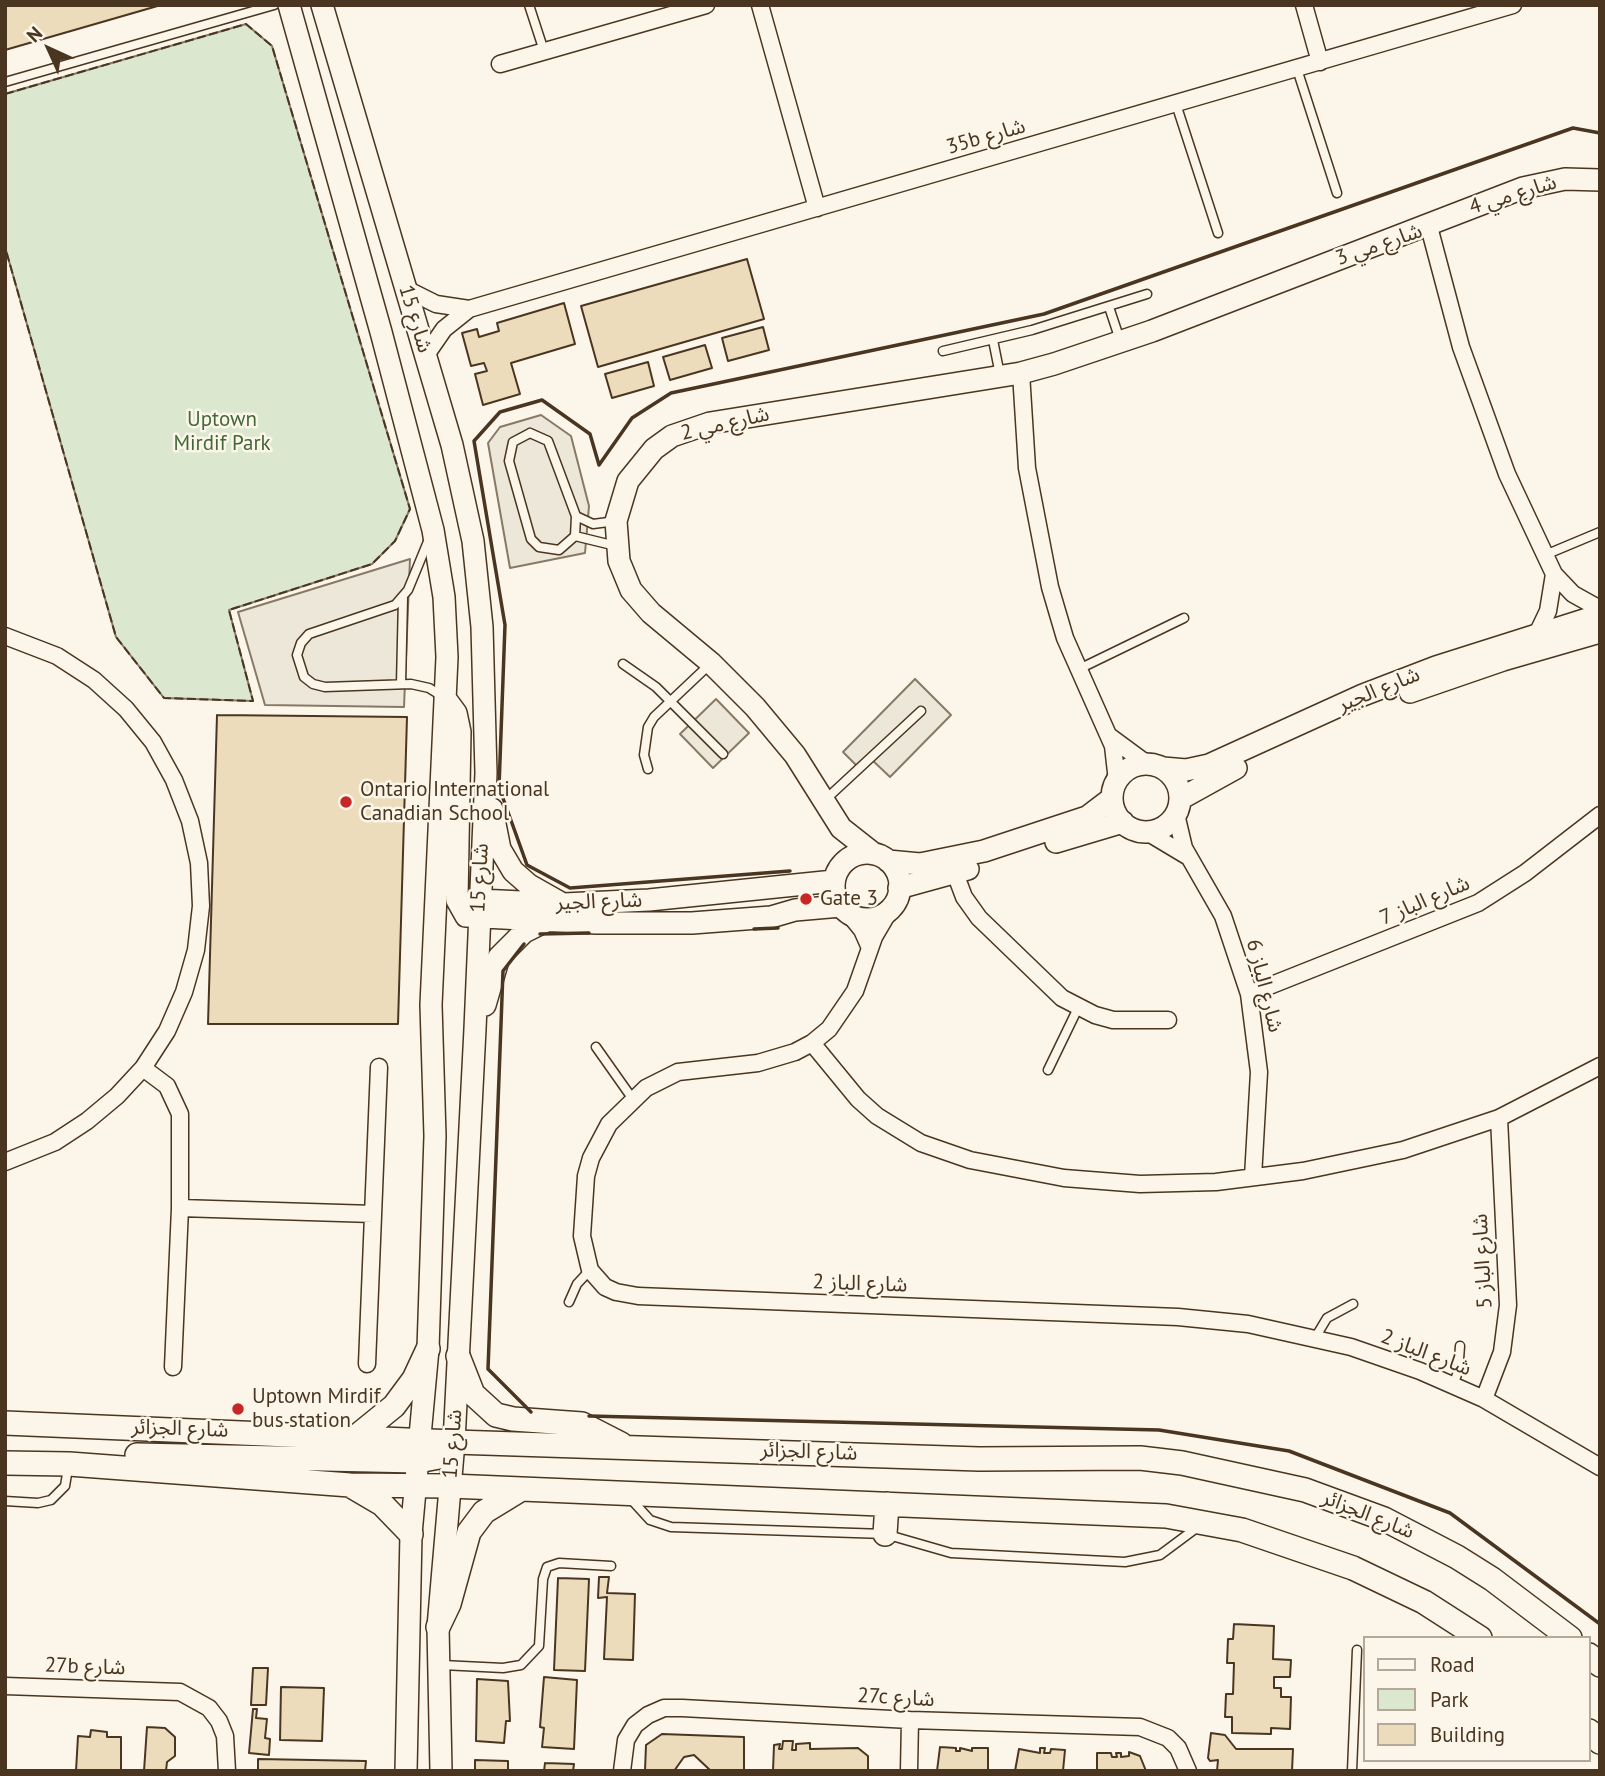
<!DOCTYPE html>
<html>
<head>
<meta charset="utf-8">
<style>
	body { margin:0 }
	#map { position:relative; width:1605px; height:1776px; overflow:hidden; background:#fbf6e9; font-family:"PT Sans",sans-serif }
	canvas { display:block }
	.frame { position:absolute; inset:0; border:7px solid #4a3520; pointer-events:none }
	.legend { position:absolute; left:1363px; top:1636px; width:228px; height:126px; box-sizing:border-box; background:#fbf6e9; border:2px solid #b4a999; margin:0; padding:9px 12px; list-style:none; font-size:21px; color:#4a3520 }
	.legend li { display:flex; align-items:center; gap:14px; height:35px }
	.legend b { width:35px; border:2px solid #b4a999 }
	.north { position:absolute; left:14px; top:14px; width:70px; height:70px; -webkit-text-stroke:5px #fbf6e9; paint-order:stroke; rotate:315deg; font-size:19px; font-weight:700; line-height:28px; text-align:center; color:#4a3520 }
	.north::after { content:''; display:block; margin:auto; width:24px; height:32px; background:#4a3520; clip-path:polygon(50% 0,100% 100%,50% 72%,0 100%) }
</style>
</head>
<body>
<div id="map">
<canvas width="1605" height="1776"></canvas>
<div class="frame"></div>
<ul class="legend">
<li><b style="height:9px;background:#fbf6e9"></b>Road</li>
<li><b style="height:19px;background:#dce7d0"></b>Park</li>
<li><b style="height:19px;background:#ecdcbc"></b>Building</li>
</ul>
<div class="north">N</div>
</div>
<script>
const ctx = document.querySelector('canvas').getContext('2d');
ctx.lineJoin = 'round';
function fill(path, color) { ctx.fillStyle = color; ctx.fill(path, 'evenodd'); }
const poly = rows => new Path2D(rows.map(r => 'M' + r).join(''));
function strokePath(path, color, width, dash) { ctx.strokeStyle = color; ctx.lineWidth = width; ctx.lineCap = dash ? 'butt' : 'round'; ctx.setLineDash(dash || []); ctx.stroke(path); }
function label(font, color, halo, rows, align = 'center') {
  ctx.font = font + ' "PT Sans","Noto Sans Arabic",sans-serif'; ctx.lineWidth = 5; ctx.setLineDash([]); ctx.textBaseline = 'middle'; ctx.strokeStyle = halo; ctx.fillStyle = color; for (const [text, x, y, turn = 0] of rows) {
    ctx.save(); ctx.translate(x, y); ctx.rotate((+turn || 0) * Math.PI / 180); ctx.textAlign = isNaN(turn) ? turn : align; if (halo) ctx.strokeText(text, 0, 0); ctx.fillText(text, 0, 0); ctx.restore();
  }
}
const green = poly([
	[246,24,272,46,410,509,395,541,372,564,229,610,253,701,164,698,116,637,5,247,5,94,246,24]
]);
fill(green, '#dce7d0');
strokePath(green, '#887966', 2);
const parking = poly([
	[541,415,571,436,589,506,585,553,510,568,488,443,500,427,541,415],
	[410,559,404,707,265,705,238,612,410,559],
	[915,679,951,715,890,777,869,757,858,767,843,752,915,679],
	[716,699,749,733,713,768,680,734,716,699]
]);
fill(parking, '#ede7d9');
strokePath(parking, '#887966', 2);
const building = poly([
	[5,5,161,5,5,50,5,5],
	[747,259,764,319,598,367,581,306,747,259],
	[564,303,575,344,511,363,520,394,483,405,475,374,487,371,484,363,471,366,462,333,477,329,479,337,499,331,497,323,564,303],
	[763,327,769,350,728,361,722,338,763,327],
	[705,345,712,368,670,380,663,357,705,345],
	[648,362,654,386,612,398,605,374,648,362],
	[217,715,407,717,398,1024,208,1024,217,715],
	[812,890,814,906,800,907,799,892,812,890],
	[599,1577,609,1577,607,1593,635,1594,633,1660,604,1659,607,1597,598,1598,599,1577],
	[558,1578,589,1579,585,1671,554,1670,558,1578],
	[1234,1624,1274,1626,1273,1659,1291,1660,1290,1677,1274,1677,1274,1688,1281,1688,1281,1697,1291,1697,1290,1729,1271,1728,1271,1734,1232,1733,1232,1717,1225,1717,1226,1694,1233,1694,1234,1663,1227,1663,1228,1639,1233,1639,1234,1624],
	[253,1668,268,1668,266,1705,251,1705,253,1668],
	[544,1677,577,1680,574,1749,542,1747,544,1728,540,1727,544,1677],
	[477,1679,508,1681,510,1721,506,1721,504,1743,476,1741,477,1679],
	[281,1687,324,1688,322,1741,280,1740,281,1687],
	[253,1709,257,1709,256,1718,267,1719,265,1738,270,1739,269,1755,249,1753,253,1709],
	[147,1727,165,1728,175,1737,175,1756,167,1762,166,1771,144,1771,147,1727],
	[91,1730,107,1732,107,1737,121,1737,121,1771,76,1771,78,1736,90,1737,91,1730],
	[1211,1733,1225,1735,1236,1749,1293,1749,1292,1771,1217,1771,1218,1760,1210,1761,1208,1758,1211,1733],
	[662,1734,744,1737,744,1771,711,1771,694,1755,684,1757,674,1771,645,1771,646,1745,662,1734],
	[783,1741,793,1741,792,1750,796,1750,796,1744,810,1743,810,1749,858,1748,868,1756,868,1771,773,1771,774,1745,780,1744,779,1749,782,1749,783,1741],
	[940,1747,956,1748,956,1751,960,1751,960,1748,972,1751,972,1748,988,1748,988,1771,937,1771,940,1747],
	[1040,1748,1045,1748,1044,1753,1050,1753,1051,1749,1065,1750,1063,1771,1015,1771,1019,1749,1040,1753,1040,1748],
	[1129,1752,1140,1756,1146,1771,1093,1771,1097,1770,1097,1753,1111,1753,1112,1757,1117,1757,1116,1753,1121,1753,1121,1757,1129,1756,1129,1752],
	[258,1759,366,1761,365,1771,258,1771,258,1759],
	[475,1760,508,1761,508,1771,475,1771,475,1760],
	[545,1763,574,1764,573,1771,544,1771,545,1763]
]);
fill(building, '#ecdcbc');
strokePath(building, '#4a3520', 2);
const service = poly([
	[529,5,544,51],
	[1297,69,1337,193],
	[5,82,274,5],
	[1176,104,1218,233],
	[1109,307,1120,340],
	[993,340,1000,375],
	[943,351,1032,330,1147,294],
	[530,433,548,441,576,516,575,536,559,550,539,547,531,539,509,461,513,442,530,433],
	[576,516,593,524,616,521],
	[575,536,616,546],
	[429,539,408,590,395,605,309,634,301,643,297,655,304,677,313,684,325,687,411,684,429,688,442,696],
	[1545,555,1600,532],
	[623,664,656,687,723,754],
	[1079,669,1184,618],
	[401,684,403,598],
	[648,769,644,755,648,727,654,717,709,665],
	[825,800,921,711],
	[596,1047,632,1098],
	[1048,1070,1078,1008],
	[569,1302,577,1284,590,1270],
	[1315,1338,1327,1318,1353,1304],
	[1453,1385,1458,1372,1460,1346],
	[629,1497,650,1520,671,1527,885,1534,951,1553,1125,1562,1160,1555,1199,1526],
	[5,1501,38,1503,51,1500,65,1486,68,1468],
	[442,1665,503,1668,521,1665,539,1646,543,1579,547,1567,559,1563,611,1566],
	[1352,1771,1357,1650]
]);
const minor = poly([
	[760,5,817,208],
	[1304,5,1320,62],
	[500,64,706,5],
	[1428,223,1461,347,1507,474,1554,574,1573,594,1600,609],
	[406,289,436,304,469,309],
	[426,355,444,329,469,309,1513,5],
	[1021,373,1027,468,1050,587,1065,638,1113,746,1117,781],
	[1537,634,1548,611,1554,574],
	[5,636,57,656,94,680,126,709,153,742,174,780,190,821,199,863,201,906,196,950,184,992,167,1031,143,1068,117,1096,87,1121,55,1142,5,1162],
	[1109,736,1147,764],
	[1176,814,1184,848,1223,916,1249,994,1259,1072,1253,1177],
	[1147,832,1187,856],
	[955,873,964,897,979,918,1062,998,1095,1015,1113,1020,1168,1020],
	[891,908,874,937,855,991,829,1029,812,1043,795,1052,758,1063,678,1072,646,1088,609,1124,591,1158,586,1176,582,1236,590,1270,605,1287,616,1292,638,1296,1178,1317,1248,1324,1351,1347,1420,1371,1484,1399,1600,1467],
	[849,914,862,930,870,948],
	[1249,994,1478,903,1525,873,1600,815],
	[812,1043,858,1099,877,1116,921,1143,970,1160,1064,1178,1140,1184,1216,1182,1303,1171,1403,1150,1499,1118,1600,1066],
	[143,1068,167,1086,180,1114,180,1208,173,1367],
	[180,1208,373,1214],
	[367,1364,379,1067],
	[1484,1399,1502,1352,1508,1305,1499,1118],
	[5,1686,180,1692,209,1708,219,1721,225,1736,227,1771],
	[622,1771,626,1740,635,1725,648,1715,664,1708,682,1708,910,1720,1140,1727,1168,1738,1178,1748,1188,1771],
	[909,1771,910,1720]
]);
const tertiary = poly([
	[289,5,381,332,433,530,444,597,447,657,431,1005,435,1136,428,1349,411,1534,406,1771],
	[322,5,452,445,473,541,482,627,486,773,475,1029,454,1442,438,1627,441,1771],
	[1410,692,1503,660,1600,632],
	[445,698,456,713,460,732,457,900,466,916,596,923,692,923,771,917,795,910,841,906],
	'1112 798a34 34 0 1 1 68 0a34 34 0 1 1-68 0Z',
	[1163,768,1186,770,1209,765,1363,695,1436,667,1600,615],
	[1180,799,1236,768],
	[492,809,500,849,513,871,529,885,559,902],
	[1056,842,1123,822],
	'834 886a33 33 0 1 1 66 0a33 33 0 1 1-66 0Z',
	[874,854,841,828,795,755,755,707,711,663,651,613,631,590,619,561,616,521,628,481,654,449,672,436,710,423,1021,373,1054,364,1152,331,1523,188,1565,179,1600,180],
	[888,861,920,864,984,851,1087,817,1112,798],
	[899,888,968,869],
	[465,904,479,900,564,904,649,900,834,881],
	[485,1005,499,957,524,932,544,922]
]);
const secondary = poly([
	[458,1356,473,1394,496,1415,513,1419,582,1424,621,1444],
	[5,1423,454,1442,979,1459,1140,1458,1182,1463,1305,1490,1384,1519,1457,1557,1492,1579,1570,1638],
	[357,1436,394,1406,414,1379,428,1349],
	[137,1455,418,1461,439,1457,454,1442],
	[5,1463,69,1464,350,1485,450,1486,1166,1516,1242,1530,1353,1568,1424,1602,1480,1638],
	[353,1487,382,1504,411,1534],
	[885,1534,887,1504],
	[438,1627,449,1604,469,1532,484,1512,520,1490],
	[1589,1655,1600,1665],
	[1589,1731,1600,1742]
]);
strokePath(service, '#4a3520', 11);
strokePath(minor, '#4a3520', 19);
strokePath(tertiary, '#4a3520', 24);
strokePath(secondary, '#4a3520', 26);
strokePath(service, '#fbf6e9', 8);
strokePath(minor, '#fbf6e9', 16);
strokePath(tertiary, '#fbf6e9', 21);
strokePath(secondary, '#fbf6e9', 23);
strokePath(poly([
	[5,94,246,24,272,46,410,509,395,541,372,564,229,610,253,701,164,698,116,637,5,247]
]), '#4a3520', 2, [9, 3.5]);
strokePath(poly([
	[790,871,570,888,527,865,499,787,505,625,474,441,500,412,542,400,590,434,599,465,632,418,671,393,1044,314,1573,128,1600,133],
	[754,929,778,928],
	[540,934,589,933],
	[524,944,503,971,488,1369,531,1412],
	[589,1416,1159,1430,1289,1451,1450,1513,1600,1624]
]), '#4a3520', 3.5);
for (const [x, y, r, color] of [
	[346,802,7,"#c62828"],
	[806,899,7,"#c62828"],
	[238,1409,7,"#c62828"]
]) { const dot = new Path2D(); dot.arc(x, y, r, 0, 2 * Math.PI); ctx.fillStyle = color; ctx.fill(dot); strokePath(dot, '#fbf6e9', 2.5); }
label('21px', '#4a3520', '#fbf6e9', [
	["35b شارع",986,137,-16],
	["شارع مي 4",1513,195,-17],
	["شارع مي 3",1379,245,-19],
	["شارع 15",415,319,73],
	["شارع مي 2",725,424,-13],
	["شارع الجير",1379,690,-22],
	["شارع 15",480,878,-87],
	["شارع الباز 7",1425,901,-23],
	["شارع الجير",599,902,-2],
	["شارع الباز 6",1264,986,76],
	["شارع الباز 5",1483,1261,-93],
	["شارع الباز 2",860,1284,2],
	["شارع الباز 2",1426,1353,21],
	["شارع الجزائر",180,1429,2],
	["شارع 15",453,1444,-86],
	["شارع الجزائر",809,1452,2],
	["شارع الجزائر",1368,1515,22],
	["27b شارع",85,1667,2],
	["27c شارع",896,1698,3]
]);
label('21px', '#436837', '#fbf6e9', [
	["Uptown",222,420],
	["Mirdif Park",222,444]
]);
label('21px', '#4a3520', '#fbf6e9', [
	["Ontario International",360,790],
	["Canadian School",360,814],
	["Gate 3",820,899],
	["Uptown Mirdif",252,1397],
	["bus station",252,1421]
], 'left');
</script>
</body>
</html>
